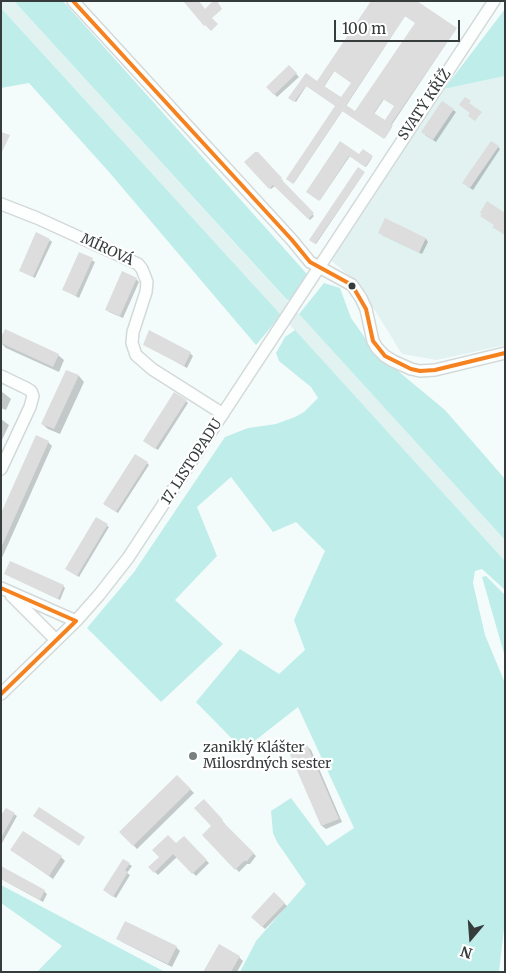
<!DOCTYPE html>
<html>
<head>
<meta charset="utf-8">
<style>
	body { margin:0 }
	#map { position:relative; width:506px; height:973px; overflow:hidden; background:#f4fcfb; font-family:Merriweather,serif }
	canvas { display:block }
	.frame { position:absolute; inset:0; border:2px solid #363c3c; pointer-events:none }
	.north { position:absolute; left:446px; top:913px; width:50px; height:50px; -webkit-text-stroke:4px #fff; paint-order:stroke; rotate:198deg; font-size:14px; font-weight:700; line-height:20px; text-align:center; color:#363c3c }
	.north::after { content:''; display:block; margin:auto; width:18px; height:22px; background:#363c3c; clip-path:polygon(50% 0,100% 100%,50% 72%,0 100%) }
	.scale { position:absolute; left:334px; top:20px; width:126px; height:22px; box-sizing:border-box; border:2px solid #363c3c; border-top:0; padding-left:6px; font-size:15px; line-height:18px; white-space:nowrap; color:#363c3c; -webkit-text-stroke:4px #fff; paint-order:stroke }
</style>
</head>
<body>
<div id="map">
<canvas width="506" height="973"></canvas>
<div class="frame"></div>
<div class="north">N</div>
<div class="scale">100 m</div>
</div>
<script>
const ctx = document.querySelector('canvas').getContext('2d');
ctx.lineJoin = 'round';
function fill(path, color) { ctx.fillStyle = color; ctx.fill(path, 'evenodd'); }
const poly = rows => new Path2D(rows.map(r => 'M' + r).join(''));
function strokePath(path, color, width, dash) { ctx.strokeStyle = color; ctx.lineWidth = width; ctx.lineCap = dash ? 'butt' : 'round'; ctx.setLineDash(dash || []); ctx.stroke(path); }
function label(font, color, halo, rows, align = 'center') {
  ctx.font = font + ' Merriweather,serif'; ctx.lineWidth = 4.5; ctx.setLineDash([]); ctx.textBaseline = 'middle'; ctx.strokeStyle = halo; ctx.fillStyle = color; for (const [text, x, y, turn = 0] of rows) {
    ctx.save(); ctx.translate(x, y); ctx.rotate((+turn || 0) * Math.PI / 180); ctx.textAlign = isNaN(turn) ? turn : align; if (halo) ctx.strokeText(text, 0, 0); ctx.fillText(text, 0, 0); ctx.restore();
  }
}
fill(poly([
	[1,1,14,1,505,540,505,561,1,8],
	[505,76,505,345,437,360,402,354,358,283,329,259,444,89]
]), '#e1f2f1');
fill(poly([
	[14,1,63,1,307,274,290,300,287,300],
	[1,8,281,315,256,345,109,172,29,83,1,88],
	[505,9,505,76,444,89],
	[324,283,340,288,351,318,375,352,445,410,505,479,505,540,299,314],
	[295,330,505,561,505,590,482,569,475,571,473,583,485,635,505,683,505,920,499,972,240,972,256,941,306,884,277,842,273,833,271,811,291,798,327,846,354,828,298,707,243,750,196,702,240,649,279,674,305,650,294,620,325,551,296,522,273,532,231,477,197,507,217,556,175,600,223,644,161,702,87,628,134,572,225,437,248,428,276,424,295,417,304,412,318,398,311,387,279,361,276,353,280,346,285,337],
	[486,576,505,595,505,657,482,577],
	[1,885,165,972,37,972,62,946,1,903]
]), '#bfedea');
fill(poly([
	[414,1,456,29,391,126,392,127,385,138,343,110,294,183,288,179,337,106,307,85,296,102,290,98,306,75,318,82],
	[405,16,416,23,355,113,346,106],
	[335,70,353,83,342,99,324,87],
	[384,99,395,106,385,122,374,114],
	[289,66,299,77,277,97,268,87],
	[453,110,456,112,436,142,425,135],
	[341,143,360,156,363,151,372,158,366,167,350,156,320,200,307,192],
	[498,147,500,149,473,190,467,186],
	[260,155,283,181,282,182,314,216,310,220,276,185,271,189,246,162],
	[364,173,316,244,311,240],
	[386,220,426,239,428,242,422,254,382,235],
	[50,240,52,242,35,278,23,272],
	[80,253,95,262,79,298,64,290],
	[136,279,139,282,123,318,109,312,107,309],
	[1,343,58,355,64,360,59,372,6,348],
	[144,344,190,353,193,356,187,368],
	[67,371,79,376,84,382,60,434,48,429,42,424],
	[1,391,11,399,6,410,1,408],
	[186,401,188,403,158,450,147,443],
	[1,419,9,425,1,442],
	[48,442,52,446,1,560,1,515],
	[147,463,149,465,118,513,107,506],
	[97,519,109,527,79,577,68,570],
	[5,574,63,586,65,588,60,600],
	[307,746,311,750,342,822,326,829,322,826,291,753],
	[177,776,194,793,137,849,121,832],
	[204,801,225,824,224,825,256,856,250,864,247,864,239,872,204,835,213,826],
	[6,809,17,816,1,845,1,818],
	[184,838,209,863,196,876,177,857,158,875,150,867],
	[12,850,61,857,65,861,53,879],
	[129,864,132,866,127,873,130,875,116,898,107,892],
	[1,879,44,891,47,894,43,902],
	[274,894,287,906,265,929,252,917],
	[118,938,176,947,180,951,172,967,122,942],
	[239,957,243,961,237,972,204,972]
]), '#0003');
fill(poly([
	[183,1,199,1,205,9,213,1,217,1,222,9,212,18,218,24,211,31,205,25,204,26],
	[371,1,417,1,457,28,391,124,393,125,384,139,342,111,293,184,286,179,335,106,306,86,294,102,288,98,306,73,317,81],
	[405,16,415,23,355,111,346,105],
	[334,71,351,83,341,97,324,86],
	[383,99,394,106,385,120,374,113],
	[289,65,297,73,274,95,266,87],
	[465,97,471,101,469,103,482,112,475,121,468,116,470,113,459,105],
	[442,101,454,109,433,140,421,132],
	[1,132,10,135,1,154],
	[340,141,359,154,363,149,373,156,365,167,349,156,319,201,306,192],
	[491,141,499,146,470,188,462,183],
	[255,152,258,152,282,178,281,179,314,213,308,219,273,185,269,189,244,162],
	[358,167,365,172,315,244,309,240],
	[487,201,505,213,505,235,492,227,494,225,480,216,482,214,480,213],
	[385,218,426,238,419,253,378,233],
	[36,232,50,239,33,277,19,271],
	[79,252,93,258,76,296,62,290],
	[122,271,137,278,120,316,105,310],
	[5,329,59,354,53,367,1,343,1,337],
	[149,330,191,352,184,366,143,345],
	[66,370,79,375,54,429,41,424],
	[174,392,187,400,155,449,143,441],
	[36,435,49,441,1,548,1,513],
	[135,454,148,462,116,512,103,504],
	[96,517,108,524,77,576,65,569],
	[10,561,64,585,58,599,4,574],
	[307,745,339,819,321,826,289,752],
	[177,775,191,789,133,846,119,832],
	[204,799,223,820,222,821,254,853,247,861,244,861,235,870,202,835,211,826,194,808],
	[39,807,85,837,79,846,33,816],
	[6,808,15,813,1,838,1,815],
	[23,831,62,856,49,876,10,850],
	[168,835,176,843,184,836,207,860,192,874,173,854,154,873,148,867,159,857,152,850],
	[123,859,130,863,125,870,128,872,113,897,103,890],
	[1,866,45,890,40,900,1,879],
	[274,892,285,903,262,927,251,917],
	[125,921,177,946,168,964,116,939],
	[219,944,240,956,231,972,203,972]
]), '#dcdddc');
const minor = poly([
	[73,1,292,240,310,262,352,285,361,298,366,309,373,341,377,348,385,356,393,361,411,369,420,371,435,370,505,353],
	[1,204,37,218,138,264,142,269,147,282,146,292,133,332,132,343,136,355,152,369,223,414],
	[1,376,26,388,31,391,33,396,30,407,1,469],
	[1,588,76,621],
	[11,595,56,640],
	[1,694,76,621,99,595,128,558,494,1]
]);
strokePath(minor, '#d3d9d9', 14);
strokePath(minor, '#fdfffe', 11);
strokePath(poly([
	[73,1,292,240,310,262,352,285,366,309,373,341,385,356,411,369,420,371,435,370,505,353],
	[1,588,76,621,1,694]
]), '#f5811f', 4);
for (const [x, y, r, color] of [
	[352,286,4.5,"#363c3c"],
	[193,756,5,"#787f7f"]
]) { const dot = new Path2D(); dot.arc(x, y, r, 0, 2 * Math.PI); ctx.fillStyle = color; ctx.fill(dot); strokePath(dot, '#fff', 2); }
label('14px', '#363c3c', '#fff', [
	["SVATÝ KŘÍŽ",425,105,-56],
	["MÍROVÁ",107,250,25],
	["17. LISTOPADU",192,462,-57]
]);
label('14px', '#363c3c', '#fff', [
	["zaniklý Klášter",203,748],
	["Milosrdných sester",203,764]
], 'left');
</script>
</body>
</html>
